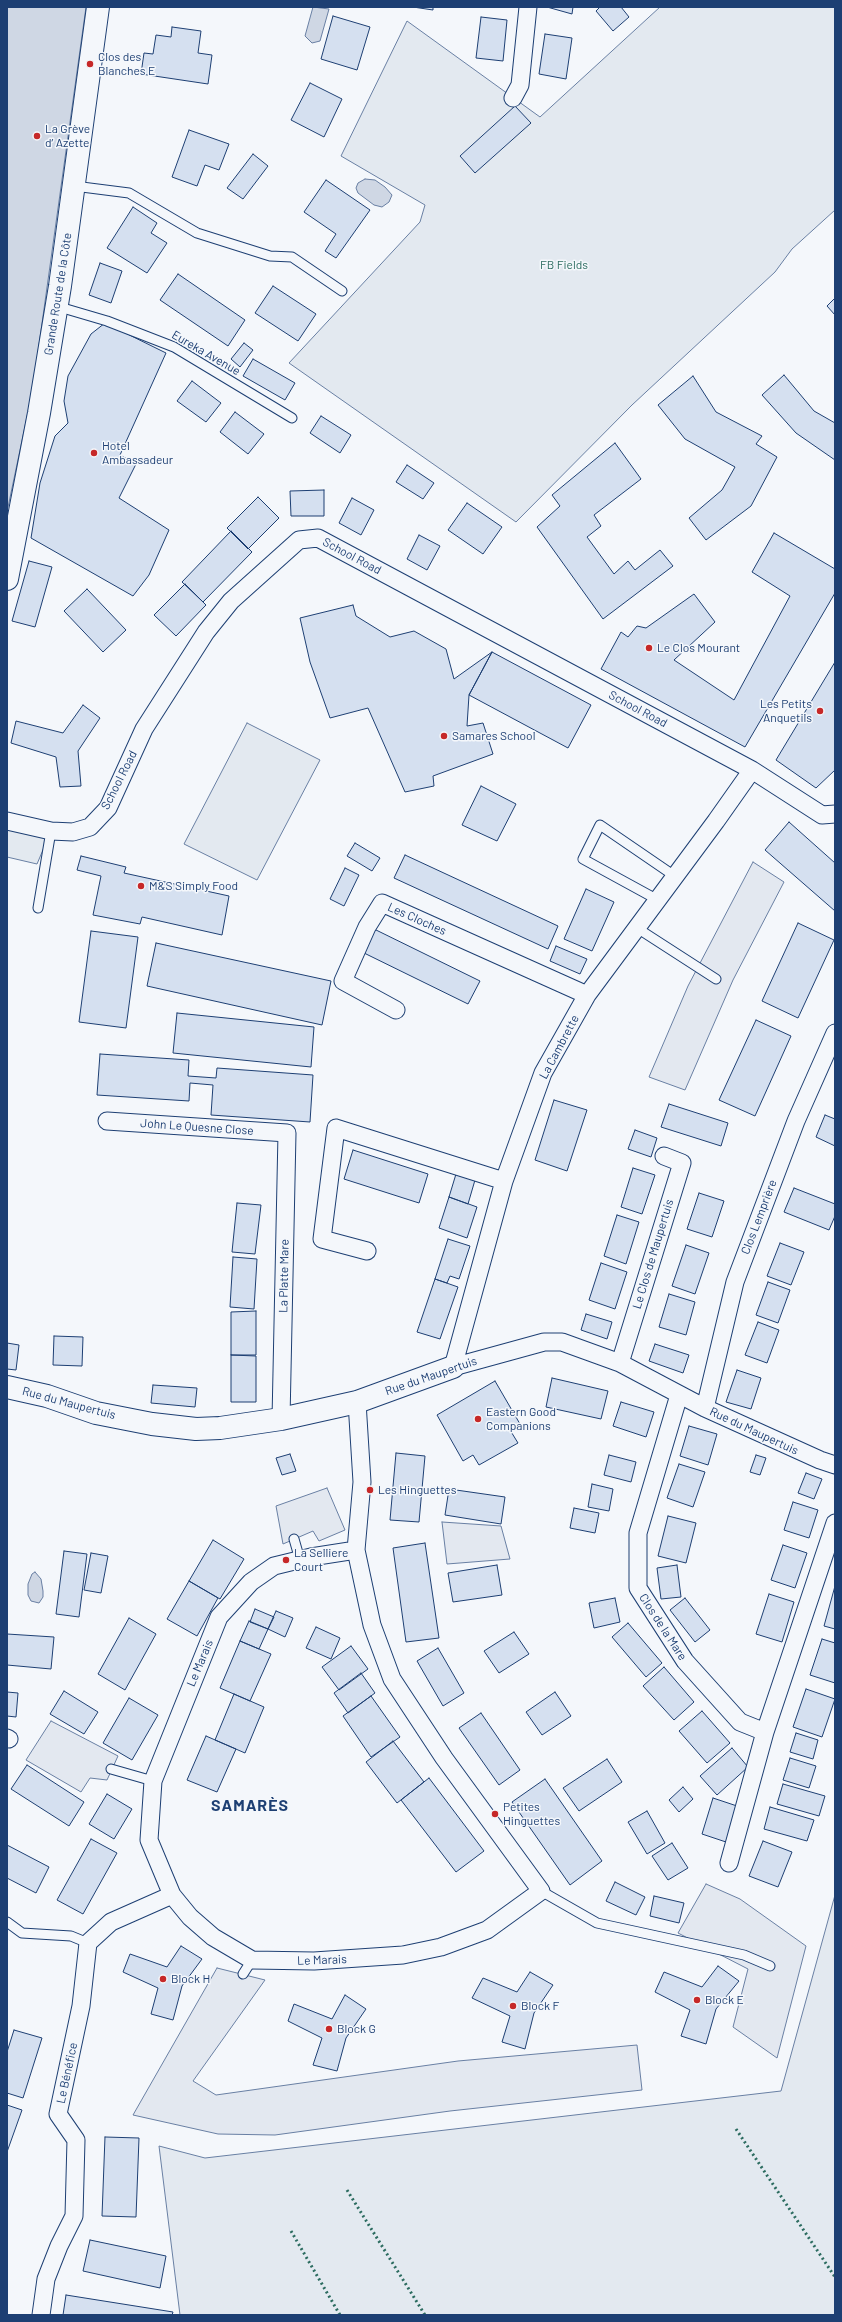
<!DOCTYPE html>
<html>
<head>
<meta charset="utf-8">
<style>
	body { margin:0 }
	#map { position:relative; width:842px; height:2322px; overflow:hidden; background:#f4f7fb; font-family:Barlow,sans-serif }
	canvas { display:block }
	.frame { position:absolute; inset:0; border:8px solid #1d3f73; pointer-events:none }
</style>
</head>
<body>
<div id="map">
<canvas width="842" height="2322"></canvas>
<div class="frame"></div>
</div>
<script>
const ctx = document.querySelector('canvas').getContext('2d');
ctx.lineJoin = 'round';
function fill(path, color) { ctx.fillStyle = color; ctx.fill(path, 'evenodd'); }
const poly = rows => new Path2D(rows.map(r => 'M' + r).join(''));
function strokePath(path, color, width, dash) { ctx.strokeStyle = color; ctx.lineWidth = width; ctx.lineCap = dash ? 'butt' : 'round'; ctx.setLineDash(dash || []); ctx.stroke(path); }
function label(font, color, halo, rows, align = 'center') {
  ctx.font = font + ' Barlow,sans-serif'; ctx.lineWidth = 3; ctx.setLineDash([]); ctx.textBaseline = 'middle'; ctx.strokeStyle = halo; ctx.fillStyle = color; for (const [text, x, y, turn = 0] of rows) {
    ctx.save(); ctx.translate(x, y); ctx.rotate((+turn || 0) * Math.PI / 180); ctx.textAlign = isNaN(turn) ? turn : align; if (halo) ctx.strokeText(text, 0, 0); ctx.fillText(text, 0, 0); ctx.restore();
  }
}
const green = poly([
	[660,7,835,7,835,210,792,249,775,272,632,405,516,522,289,363,420,222,425,205,341,156,407,21,540,117,660,7],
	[247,723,320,760,257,880,184,844,247,723],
	[7,820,51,831,37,864,7,857,7,820],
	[835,1895,835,2315,180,2315,159,2146,205,2158,781,2091,835,1895]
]);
fill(green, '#e3e9f0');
strokePath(green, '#687fa3', 1);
const parking = poly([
	[753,862,784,882,733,980,685,1090,649,1077,688,986,753,862],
	[327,1488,345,1530,319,1541,313,1531,283,1544,276,1506,327,1488],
	[442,1522,501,1526,510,1559,447,1564,442,1522],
	[51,1721,118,1756,107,1780,90,1778,81,1792,26,1760,51,1721],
	[706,1884,740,1899,806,1946,777,2058,733,2027,748,1969,678,1933,706,1884],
	[217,1968,265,1980,193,2081,216,2095,458,2061,637,2045,642,2090,450,2111,275,2135,218,2134,133,2115,217,1968]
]);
fill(parking, '#e3e8f0');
strokePath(parking, '#687fa3', 1);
const water = poly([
	[7,7,86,7,33,388,7,512,7,7],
	[313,7,329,9,320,41,312,43,305,36,313,7],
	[365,179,375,180,385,187,392,195,389,202,382,207,374,205,358,193,356,188,358,183,365,179],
	[35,1572,41,1579,43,1591,43,1597,39,1603,31,1601,28,1595,28,1584,32,1574,35,1572]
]);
fill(water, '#cfd7e4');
strokePath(water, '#687fa3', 1);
const building = poly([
	[413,7,433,7,433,10,413,7],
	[547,7,573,7,572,14,547,7],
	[600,7,621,7,629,17,613,31,596,11,600,7],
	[333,16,370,27,357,70,321,59,333,16],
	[481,17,507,20,503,61,476,58,481,17],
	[172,27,201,31,198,53,212,55,208,84,141,74,144,53,153,54,156,35,171,37,172,27],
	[545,34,572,38,566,79,539,74,545,34],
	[310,83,342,99,324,137,291,120,310,83],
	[515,106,531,123,475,173,460,156,515,106],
	[189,130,229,144,219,170,205,165,197,186,172,177,189,130],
	[253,154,268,166,243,199,227,188,253,154],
	[326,180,370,210,336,258,325,251,336,234,304,212,326,180],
	[133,207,157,223,151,233,167,243,147,273,107,248,133,207],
	[100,263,122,271,111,303,89,295,100,263],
	[178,274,245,320,228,346,160,300,178,274],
	[273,286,316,314,298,341,255,313,273,286],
	[835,298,835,315,827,306,835,298],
	[105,323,166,353,120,455,136,464,119,498,169,530,149,575,133,596,31,538,40,483,55,436,68,423,64,401,68,376,91,334,105,323],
	[244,343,253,350,240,367,231,359,244,343],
	[253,359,295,383,285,400,243,376,253,359],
	[784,375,814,411,835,423,835,460,796,433,762,395,784,375],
	[693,376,716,412,762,436,756,444,777,457,751,506,706,540,689,518,722,490,735,467,685,439,658,405,693,376],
	[192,381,221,403,206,422,177,401,192,381],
	[235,412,264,434,248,454,220,432,235,412],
	[321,416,351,435,340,453,310,433,321,416],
	[615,443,641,479,594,515,601,526,587,537,614,574,628,561,635,570,660,550,673,566,603,619,537,527,560,506,552,495,615,443],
	[407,465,434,483,423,499,396,482,407,465],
	[324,490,324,516,291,516,290,491,324,490],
	[258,497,279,518,248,549,227,528,258,497],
	[352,498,374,510,361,535,339,523,352,498],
	[467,503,502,527,483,554,448,530,467,503],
	[231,531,252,552,203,602,182,582,231,531],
	[774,533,835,569,835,593,745,747,601,669,621,632,628,637,637,626,646,628,694,594,715,622,674,660,734,700,790,596,752,572,774,533],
	[419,535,440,546,427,570,407,559,419,535],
	[29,561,52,567,35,627,12,621,29,561],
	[185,584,206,605,176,636,154,615,185,584],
	[87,589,126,630,103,652,64,611,87,589],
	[353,605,356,616,390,637,414,631,446,649,454,679,492,652,469,695,467,726,483,723,493,754,433,776,434,786,405,792,368,708,330,718,310,662,300,618,353,605],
	[492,652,591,705,568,748,469,695,492,652],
	[835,662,835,770,816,788,776,760,835,662],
	[83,705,100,718,78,751,81,786,60,787,56,757,11,743,16,721,63,733,83,705],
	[481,786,516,804,497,841,462,825,481,786],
	[789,822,835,863,835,911,765,850,789,822],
	[355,843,380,858,372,871,347,856,355,843],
	[405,855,558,926,548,949,394,878,405,855],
	[81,856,126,867,124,873,229,896,222,935,142,917,140,924,93,915,101,876,77,870,81,856],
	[345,868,359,875,344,906,330,899,345,868],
	[586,889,614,902,592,951,564,939,586,889],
	[798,923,834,940,798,1018,762,1001,798,923],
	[374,929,480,981,468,1004,362,952,374,929],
	[91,931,138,937,126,1028,79,1022,91,931],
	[156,943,331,981,322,1025,147,986,156,943],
	[556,946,587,959,580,974,550,961,556,946],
	[177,1013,314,1027,311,1067,173,1053,177,1013],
	[756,1020,791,1036,755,1116,719,1100,756,1020],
	[100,1054,189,1060,188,1076,216,1078,217,1068,313,1075,310,1122,211,1115,213,1085,190,1083,189,1101,97,1095,100,1054],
	[554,1100,587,1110,567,1171,535,1160,554,1100],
	[669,1104,728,1123,721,1146,661,1127,669,1104],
	[825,1115,835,1119,835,1146,816,1137,825,1115],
	[635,1130,657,1138,651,1157,628,1149,635,1130],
	[353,1150,428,1174,419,1203,344,1179,353,1150],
	[633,1168,655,1175,642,1214,621,1207,633,1168],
	[456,1174,475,1180,468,1204,449,1197,456,1174],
	[794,1188,835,1204,835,1216,829,1230,784,1212,794,1188],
	[699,1193,724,1201,712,1237,687,1229,699,1193],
	[449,1197,477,1207,467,1238,439,1228,449,1197],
	[237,1203,261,1205,255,1254,232,1252,237,1203],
	[617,1215,639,1222,626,1264,604,1256,617,1215],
	[448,1239,470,1246,459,1279,450,1276,447,1283,435,1279,448,1239],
	[780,1243,804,1252,791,1285,767,1276,780,1243],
	[686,1245,709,1253,695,1294,672,1286,686,1245],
	[233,1257,257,1259,254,1309,230,1307,233,1257],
	[601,1263,627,1272,615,1309,589,1300,601,1263],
	[435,1279,458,1287,440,1339,417,1332,435,1279],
	[768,1282,790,1290,778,1323,756,1315,768,1282],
	[669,1294,695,1302,686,1335,659,1327,669,1294],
	[256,1311,256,1355,231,1355,231,1312,256,1311],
	[586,1314,612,1322,607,1339,581,1330,586,1314],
	[758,1322,779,1330,767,1363,745,1355,758,1322],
	[54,1336,83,1337,82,1366,53,1365,54,1336],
	[7,1343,19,1345,16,1370,7,1369,7,1343],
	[655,1344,689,1355,683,1373,649,1361,655,1344],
	[231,1355,256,1356,256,1402,231,1402,231,1355],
	[737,1370,761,1378,751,1409,726,1402,737,1370],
	[552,1378,608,1391,601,1419,546,1407,552,1378],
	[495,1381,520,1424,510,1430,518,1443,479,1465,473,1455,463,1461,437,1415,495,1381],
	[153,1385,197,1388,195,1407,151,1403,153,1385],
	[621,1402,654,1412,646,1437,613,1426,621,1402],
	[689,1426,717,1434,708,1465,680,1456,689,1426],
	[396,1453,425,1456,419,1522,390,1520,396,1453],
	[290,1454,296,1471,282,1475,276,1458,290,1454],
	[609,1455,636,1462,631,1482,604,1475,609,1455],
	[756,1455,766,1458,760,1475,750,1472,756,1455],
	[679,1464,705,1472,693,1507,667,1498,679,1464],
	[806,1473,822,1479,814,1499,798,1493,806,1473],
	[592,1484,613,1489,609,1511,588,1507,592,1484],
	[449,1489,505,1497,501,1524,445,1515,449,1489],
	[793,1502,818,1510,809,1538,784,1530,793,1502],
	[574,1508,599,1513,595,1533,570,1528,574,1508],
	[668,1516,696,1523,686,1563,658,1556,668,1516],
	[213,1540,244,1559,220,1599,189,1581,213,1540],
	[425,1543,439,1638,406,1642,393,1548,425,1543],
	[783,1545,807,1553,795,1588,771,1580,783,1545],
	[64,1551,87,1554,79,1617,56,1614,64,1551],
	[91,1553,108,1556,101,1593,84,1590,91,1553],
	[497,1565,502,1595,453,1602,448,1573,497,1565],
	[677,1565,681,1597,661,1599,657,1568,677,1565],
	[189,1581,218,1598,197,1636,167,1619,189,1581],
	[835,1586,835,1629,824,1626,835,1586],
	[769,1594,794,1602,782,1642,756,1634,769,1594],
	[615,1598,620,1622,594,1628,589,1603,615,1598],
	[685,1598,710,1630,695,1642,670,1610,685,1598],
	[255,1609,274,1617,268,1629,250,1622,255,1609],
	[276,1611,293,1618,285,1637,268,1629,276,1611],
	[129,1618,156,1634,125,1690,98,1674,129,1618],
	[249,1621,268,1629,259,1649,240,1641,249,1621],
	[628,1623,662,1663,646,1677,612,1637,628,1623],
	[316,1627,340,1638,331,1659,306,1648,316,1627],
	[514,1632,529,1654,499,1673,484,1651,514,1632],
	[7,1634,54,1637,51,1669,7,1665,7,1634],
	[822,1639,835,1643,835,1683,810,1675,822,1639],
	[240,1641,271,1654,250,1701,220,1688,240,1641],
	[351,1646,368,1669,339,1690,322,1667,351,1646],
	[438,1648,464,1693,443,1706,417,1661,438,1648],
	[664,1667,694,1702,674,1720,643,1686,664,1667],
	[361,1673,375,1693,348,1713,334,1693,361,1673],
	[806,1689,835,1699,822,1737,793,1727,806,1689],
	[64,1691,98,1712,84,1734,50,1714,64,1691],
	[7,1692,18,1693,16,1717,7,1716,7,1692],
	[555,1692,571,1716,542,1735,526,1712,555,1692],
	[234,1694,264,1707,245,1753,215,1740,234,1694],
	[371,1696,400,1737,371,1757,343,1716,371,1696],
	[129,1698,158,1715,132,1760,103,1743,129,1698],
	[702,1711,730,1743,707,1763,679,1731,702,1711],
	[481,1713,520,1770,499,1785,459,1728,481,1713],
	[796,1733,818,1740,813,1759,790,1752,796,1733],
	[206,1736,236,1749,217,1792,187,1780,206,1736],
	[393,1741,424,1782,397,1803,366,1762,393,1741],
	[732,1748,748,1767,717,1795,700,1776,732,1748],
	[790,1758,816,1766,809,1788,783,1780,790,1758],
	[607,1759,622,1782,579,1811,563,1788,607,1759],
	[27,1765,84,1802,69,1826,11,1789,27,1765],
	[429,1778,484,1851,456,1872,401,1800,429,1778],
	[545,1779,602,1861,570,1885,512,1802,545,1779],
	[783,1784,825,1796,819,1816,777,1804,783,1784],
	[683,1787,693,1799,679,1812,669,1800,683,1787],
	[107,1794,132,1809,114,1839,89,1824,107,1794],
	[713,1798,737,1806,726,1842,702,1834,713,1798],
	[770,1807,814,1820,807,1841,764,1829,770,1807],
	[647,1811,665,1843,647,1854,628,1822,647,1811],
	[91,1839,117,1853,83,1914,57,1900,91,1839],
	[763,1841,792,1852,778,1887,749,1876,763,1841],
	[672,1843,688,1868,668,1880,652,1856,672,1843],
	[7,1845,49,1867,36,1893,7,1878,7,1845],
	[615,1882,645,1897,636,1915,606,1901,615,1882],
	[654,1896,684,1903,679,1923,650,1916,654,1896],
	[181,1946,202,1959,182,1986,173,2020,151,2014,158,1988,123,1972,130,1954,167,1967,181,1946],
	[718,1966,739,1981,716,2009,706,2044,681,2036,690,2010,655,1992,664,1972,702,1987,718,1966],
	[530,1972,553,1985,534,2013,525,2049,502,2042,510,2016,472,1998,483,1978,517,1992,530,1972],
	[345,1995,366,2009,346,2038,337,2071,313,2065,322,2038,288,2021,294,2004,332,2019,345,1995],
	[14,2030,42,2038,23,2098,7,2093,7,2052,14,2030],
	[7,2105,22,2110,7,2152,7,2105],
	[105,2137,139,2138,136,2217,102,2216,105,2137],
	[90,2240,166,2256,160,2288,83,2271,90,2240],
	[66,2295,173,2312,172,2315,63,2315,66,2295]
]);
fill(building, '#d5e0f0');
strokePath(building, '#1d3f73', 1);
const service = poly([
	[74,186,129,193,197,233,270,256,292,257,342,291],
	[56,306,107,321,174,347,292,418],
	[658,900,583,859,600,825,676,877],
	[38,908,51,831],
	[637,928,716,979],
	[294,1539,300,1560],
	[111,1769,153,1781],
	[541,1891,597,1923,744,1955,770,1966],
	[7,1922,22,1933,71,1936,88,1943],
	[243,1974,252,1960]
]);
const minor = poly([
	[513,98,520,85,528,7],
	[7,821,51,831,73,832,90,827,108,808,144,729,206,632,231,601,299,540,318,538,752,770,822,815,835,814],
	[396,1010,343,981,367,927,382,903,587,995],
	[107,1121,287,1133,281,1419],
	[367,1251,322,1239,336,1128,504,1181],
	[620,1363,682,1163,664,1156],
	[453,1367,504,1181,543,1073,587,995,716,821,752,770],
	[453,1367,544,1342,562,1342,620,1363,705,1408,820,1460,835,1465],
	[679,1395,638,1533,638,1588,685,1661,740,1722,765,1732,729,1863],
	[705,1408,735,1282,796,1121,835,1033],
	[356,1550,372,1625,392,1679,444,1758,541,1891,487,1930,441,1947,403,1955,314,1961,252,1960,213,1937,190,1917,172,1895,149,1840,153,1781,219,1617,251,1582,274,1566,311,1557,356,1550,362,1482,357,1402],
	[765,1732,835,1523],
	[7,1738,9,1739],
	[41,2315,46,2279,59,2246,74,2216,76,2140,58,2114,81,2006,88,1943,111,1922,172,1895]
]);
const tertiary = poly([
	[7,1387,47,1396,96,1413,152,1424,196,1429,220,1428,281,1419,357,1402,453,1367]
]);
const primary = poly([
	[7,579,39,413,60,286,98,7]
]);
strokePath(service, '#1d3f73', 11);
strokePath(minor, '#1d3f73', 19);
strokePath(tertiary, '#1d3f73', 24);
strokePath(primary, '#1d3f73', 24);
strokePath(service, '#f4f7fb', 9);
strokePath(minor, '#f4f7fb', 17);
strokePath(tertiary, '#f4f7fb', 22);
strokePath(primary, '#f4f7fb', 22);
strokePath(poly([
	[736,2129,835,2277],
	[347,2190,425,2315],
	[291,2231,340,2315]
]), '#2c6c60', 3, [2, 3]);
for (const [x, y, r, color] of [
	[90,64,4,"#c62828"],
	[37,136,4,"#c62828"],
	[94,453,4,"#c62828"],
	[649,648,4,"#c62828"],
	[820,711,4,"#c62828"],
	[444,736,4,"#c62828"],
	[141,886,4,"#c62828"],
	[478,1419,4,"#c62828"],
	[370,1490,4,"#c62828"],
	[286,1560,4,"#c62828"],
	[495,1814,4,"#c62828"],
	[163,1979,4,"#c62828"],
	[697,2000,4,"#c62828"],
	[513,2006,4,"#c62828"],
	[329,2029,4,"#c62828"]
]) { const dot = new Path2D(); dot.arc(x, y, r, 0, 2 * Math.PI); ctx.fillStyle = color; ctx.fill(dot); strokePath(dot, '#f4f7fb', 1.5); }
label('12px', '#1d3f73', '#f4f7fb', [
	["Clos des",98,57],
	["Blanches E",98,71],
	["La Grève",45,129],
	["d’ Azette",45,143],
	["Hotel",102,446],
	["Ambassadeur",102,460],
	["Le Clos Mourant",657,648],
	["Les Petits",812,704,"right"],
	["Anquetils",812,718,"right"],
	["Samares School",452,736],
	["M&S Simply Food",149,886],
	["Eastern Good",486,1412],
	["Companions",486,1426],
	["Les Hinguettes",378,1490],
	["La Selliere",294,1553],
	["Court",294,1567],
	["Petites",503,1807],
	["Hinguettes",503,1821],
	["Block H",171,1979],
	["Block E",705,2000],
	["Block F",521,2006],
	["Block G",337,2029]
], 'left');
label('12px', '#2c6c60', '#f4f7fb', [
	["FB Fields",564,265]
]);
label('12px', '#1d3f73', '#f4f7fb', [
	["Grande Route de la Côte",58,294,-81],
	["Eureka Avenue",206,353,30],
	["School Road",352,556,28],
	["School Road",638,709,28],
	["School Road",119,780,-63],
	["Les Cloches",417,919,24],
	["La Cambrette",559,1047,-62],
	["John Le Quesne Close",197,1127,4],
	["Clos Lemprière",759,1217,-69],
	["Le Clos de Maupertuis",653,1254,-73],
	["La Platte Mare",284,1276,-89],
	["Rue du Maupertuis",431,1376,-19],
	["Rue du Maupertuis",69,1403,15],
	["Rue du Maupertuis",754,1431,25],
	["Clos de la Mare",663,1627,57],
	["Le Marais",200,1663,-67],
	["Le Marais",322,1960,-2],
	["Le Bénéfice",67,2073,-78]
]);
ctx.letterSpacing = '1px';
label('bold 16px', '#1d3f73', '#f4f7fb', [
	["SAMARÈS",250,1806]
]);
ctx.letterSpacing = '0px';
</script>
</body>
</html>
